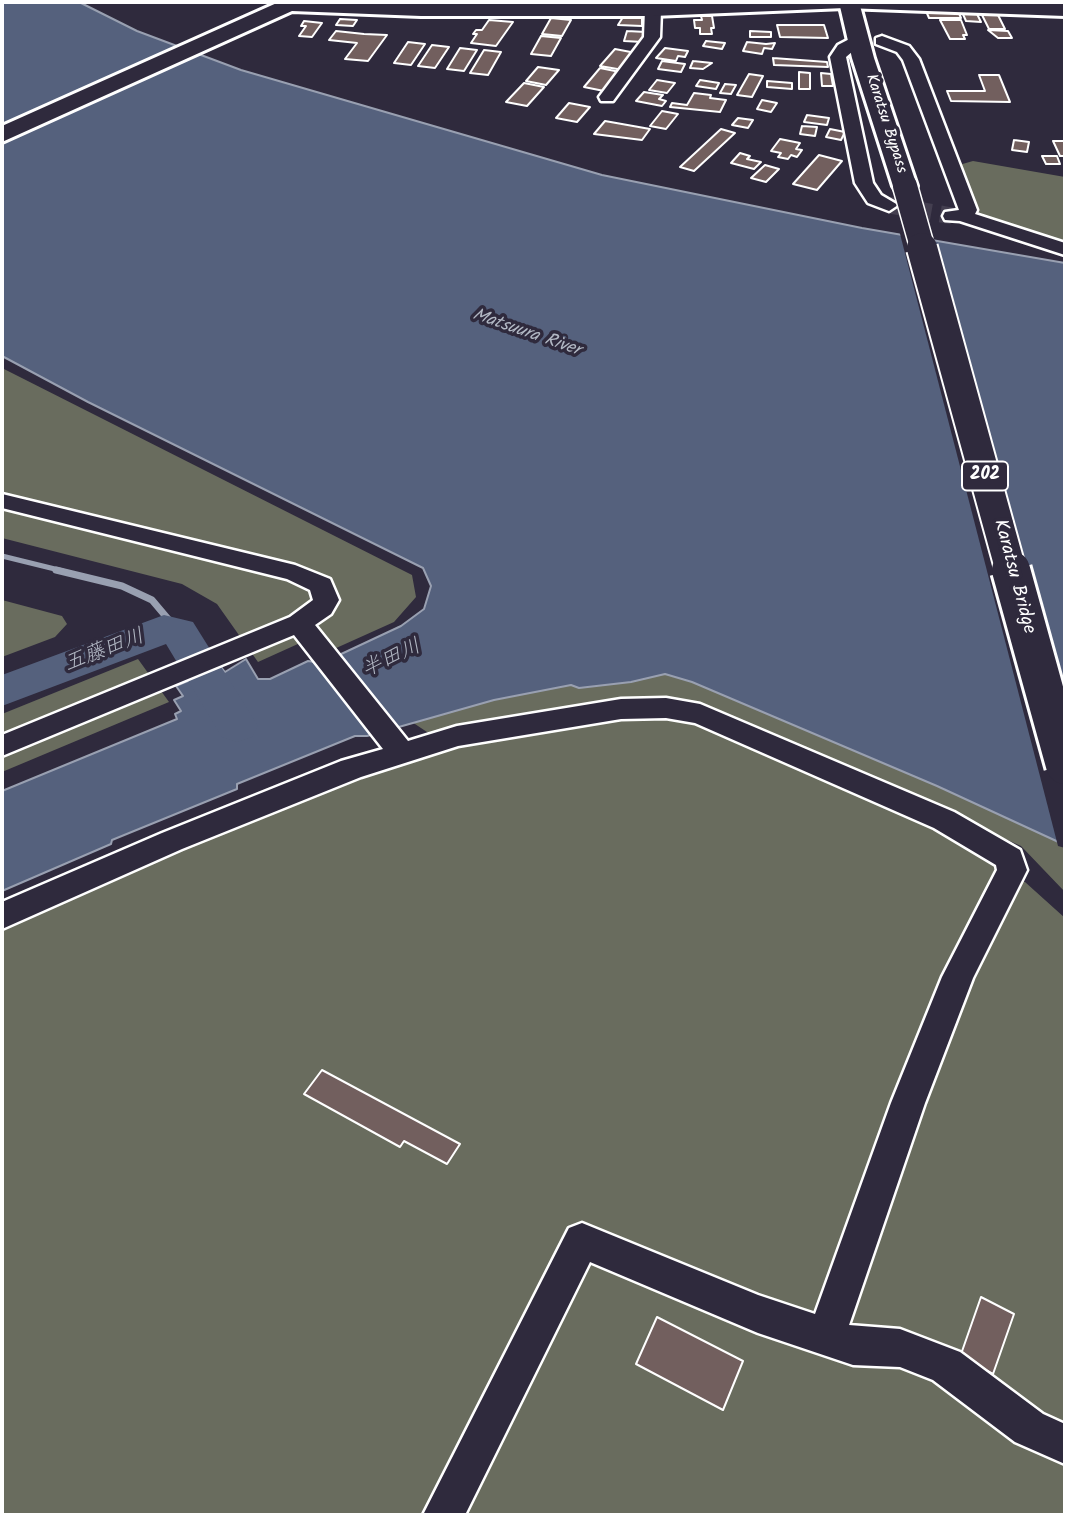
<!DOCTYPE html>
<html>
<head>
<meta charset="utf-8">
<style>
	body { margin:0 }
	#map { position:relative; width:1067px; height:1517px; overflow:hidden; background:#2f2a3d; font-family:Kalam,sans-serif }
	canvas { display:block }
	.frame { position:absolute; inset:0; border:4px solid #fff; pointer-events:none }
</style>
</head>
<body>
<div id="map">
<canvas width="1067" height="1517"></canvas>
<div class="frame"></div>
</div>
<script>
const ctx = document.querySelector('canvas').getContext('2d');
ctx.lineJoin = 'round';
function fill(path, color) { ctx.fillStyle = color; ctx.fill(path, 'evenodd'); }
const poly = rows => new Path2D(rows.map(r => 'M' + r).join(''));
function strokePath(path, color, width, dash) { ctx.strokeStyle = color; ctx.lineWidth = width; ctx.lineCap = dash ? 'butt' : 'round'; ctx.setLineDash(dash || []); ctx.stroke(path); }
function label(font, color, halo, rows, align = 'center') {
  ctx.font = font + ' Kalam,"Klee One",sans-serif'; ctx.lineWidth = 7; ctx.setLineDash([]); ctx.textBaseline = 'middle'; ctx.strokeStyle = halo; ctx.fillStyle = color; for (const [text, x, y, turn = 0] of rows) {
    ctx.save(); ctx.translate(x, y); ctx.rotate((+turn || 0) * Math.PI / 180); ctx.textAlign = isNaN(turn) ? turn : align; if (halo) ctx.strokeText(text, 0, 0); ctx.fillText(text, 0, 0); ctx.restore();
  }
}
fill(poly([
	[973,161,1065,177,1065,243,977,215,959,165],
	[2,368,412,575,416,597,394,622,334,649,320,634,258,662,217,604,182,584,2,538],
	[2,600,62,616,67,624,55,637,2,657],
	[138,659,169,702,2,772,2,714],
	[666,674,692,682,938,786,1065,845,1065,892,1021,846,739,721,576,708,430,734,412,722,494,700,571,685,579,688,631,682],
	[580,718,698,718,1002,858,1007,876,1025,882,1065,918,1065,1515,2,1515,2,926,355,774,467,741]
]), '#696c5e');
const water = poly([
	[2,2,79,2,137,31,241,70,602,175,862,228,1065,263,1065,845,937,786,692,682,665,674,631,682,579,688,571,685,494,700,367,736,355,736,237,784,237,789,112,840,111,844,2,891,2,791,177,719,175,714,181,711,174,700,183,696,176,686,221,667,225,672,246,659,258,679,270,679,308,661,322,663,401,626,424,609,431,586,423,568,88,402,2,356,2,2]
]);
fill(water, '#55617d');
strokePath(water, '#99a0b1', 2);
fill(poly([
	[899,230,930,236,1065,708,1065,848,1058,846]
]), '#2f2a3d');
strokePath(poly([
	[2,556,63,571]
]), '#99a0b1', 5);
strokePath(poly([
	[56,570,122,586,152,600,179,632]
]), '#99a0b1', 7);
fill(poly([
	[164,615,193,622,258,726,252,737,237,742,222,737,166,644,2,706,2,675,164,615]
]), '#55617d');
const building = poly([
	[926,11,958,11,961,18,929,18,926,11],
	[962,12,976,12,981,22,966,21,962,12],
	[982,15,998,15,1005,29,989,29,982,15],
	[632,16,642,16,642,26,618,25,623,17,632,16],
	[701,16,712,16,714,28,711,28,712,34,700,34,700,28,695,28,694,20,702,20,701,16],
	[551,18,571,20,562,36,542,34,551,18],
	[340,19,357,20,353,26,336,25,340,19],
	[489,20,513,22,496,46,471,43,477,34,473,34,476,30,482,30,489,20],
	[940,20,961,20,967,35,963,35,965,39,950,39,940,20],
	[304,21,322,23,312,37,299,36,306,26,301,26,304,21],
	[777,25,824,25,828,38,780,37,777,25],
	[988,30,1008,31,1012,38,998,38,988,30],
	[336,31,364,34,387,35,368,61,345,59,357,43,329,40,336,31],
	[627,31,646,32,643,42,624,41,627,31],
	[750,31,771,32,771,37,750,37,750,31],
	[541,36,561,38,551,56,531,54,541,36],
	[706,41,725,43,722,49,703,46,706,41],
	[408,42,425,44,411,65,394,63,408,42],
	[747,42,766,44,775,43,772,49,764,48,762,54,743,51,747,42],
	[432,45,449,47,435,68,418,66,432,45],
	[460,48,477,50,464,71,447,69,460,48],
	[665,48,688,51,685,57,678,56,676,61,656,58,665,48],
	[615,49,636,53,623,70,600,66,615,49],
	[484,50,501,52,488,75,470,73,484,50],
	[773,58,827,62,828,67,774,65,773,58],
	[662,61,685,64,681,72,658,69,662,61],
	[693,61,712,63,703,69,690,68,693,61],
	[538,67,559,70,546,85,526,81,538,67],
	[600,68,620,72,604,91,584,87,600,68],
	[799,72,810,73,810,89,799,89,799,72],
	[821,73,831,74,833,86,822,86,821,73],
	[749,74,763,76,752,97,737,95,749,74],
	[979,75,999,75,1010,102,951,101,947,91,985,91,979,75],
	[657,80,675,83,667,93,649,90,657,80],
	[700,80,719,83,716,89,696,86,700,80],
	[767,81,792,83,792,89,767,87,767,81],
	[524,83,544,87,527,106,506,102,524,83],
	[725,84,736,85,731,94,720,93,725,84],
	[644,92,663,95,659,99,666,101,662,106,636,101,644,92],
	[694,93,711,95,710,98,726,100,720,112,670,107,672,103,687,105,694,93],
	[762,100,777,103,771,112,757,109,762,100],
	[569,103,590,107,577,122,556,118,569,103],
	[662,111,678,114,666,129,650,126,662,111],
	[807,115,829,118,827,125,804,122,807,115],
	[738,118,753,120,748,128,732,125,738,118],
	[605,121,650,129,642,140,594,134,605,121],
	[802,126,817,127,815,136,800,134,802,126],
	[721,129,735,133,694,171,680,167,721,129],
	[830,129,845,132,841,140,826,137,830,129],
	[780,139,800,143,796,149,802,150,797,157,791,155,788,159,778,157,781,153,771,151,780,139],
	[1014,140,1029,142,1027,152,1012,150,1014,140],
	[1053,141,1065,141,1065,156,1060,156,1053,141],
	[740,153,750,156,747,159,761,162,754,169,731,163,740,153],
	[819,155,842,161,817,190,793,184,819,155],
	[1042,156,1057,156,1060,164,1046,164,1042,156],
	[765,165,779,169,766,182,751,178,765,165],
	[322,1070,460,1144,447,1164,404,1141,400,1147,304,1094,322,1070],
	[981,1297,1014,1314,993,1374,960,1357,981,1297],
	[657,1317,743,1361,723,1410,636,1364,657,1317]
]);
fill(building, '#725f5e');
strokePath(building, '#fff', 2);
strokePath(poly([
	[889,205,952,216]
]), '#443f50', 17, [17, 9]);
const street = poly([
	[653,5,661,10,660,37,613,101,601,101,599,97,644,37,645,10,653,5],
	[859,34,867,39,846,57,873,183,881,195,898,205,889,211,868,203,855,183,830,57,838,45,859,34],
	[882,36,909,46,919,59,977,210,975,214,1065,243,1065,255,960,221,945,220,943,216,945,212,959,210,903,60,897,52,876,44,876,38,882,36],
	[2,494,295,565,330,579,339,600,331,614,315,625,408,741,457,726,621,699,666,698,700,704,954,812,1020,850,1027,870,973,978,925,1103,849,1325,900,1329,960,1352,1043,1414,1065,1424,1065,1464,1015,1442,933,1380,900,1367,853,1365,758,1333,590,1262,465,1515,423,1515,569,1228,582,1223,758,1295,815,1314,891,1103,942,977,997,870,996,865,934,828,695,723,666,718,621,719,458,746,361,777,182,849,2,929,2,902,162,833,341,761,383,749,294,635,2,756,2,735,290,617,313,600,310,590,287,579,2,508,2,494]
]);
const secondary = poly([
	[279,2,1008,2,1065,4,1065,16,845,8,653,16,421,16,292,11,2,142,2,126,279,2]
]);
const highway = poly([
	[839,2,859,2,874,58,917,186,914,191,905,193,896,191,893,186,852,58,839,2]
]);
strokePath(street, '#fff', 5);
strokePath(secondary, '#fff', 6);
strokePath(highway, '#fff', 6);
fill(street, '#2f2a3d');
fill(secondary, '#2f2a3d');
fill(highway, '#2f2a3d');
const highwayBridgeFar2 = poly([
	[905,186,923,250]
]);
const highwayBridgeFar1 = poly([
	[922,248,1011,571]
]);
const highwayBridge = poly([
	[1011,570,1065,765]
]);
strokePath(highwayBridgeFar2, '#fff', 27, []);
strokePath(highwayBridgeFar1, '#fff', 34, []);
strokePath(highwayBridge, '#fff', 44, []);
strokePath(highwayBridgeFar2, '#2f2a3d', 24);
strokePath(highwayBridgeFar1, '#2f2a3d', 30);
strokePath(highwayBridge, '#2f2a3d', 38);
label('16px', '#fff', '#2f2a3d', [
	["Karatsu Bypass",885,124,72]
]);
label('italic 18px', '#b2b8c4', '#2f2a3d', [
	["Matsuura River",526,334,19]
]);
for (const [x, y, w] of [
	[985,476,46]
]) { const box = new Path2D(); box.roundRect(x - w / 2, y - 14.5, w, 29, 5); ctx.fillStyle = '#2f2a3d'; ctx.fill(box); strokePath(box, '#fff', 2); }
label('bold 18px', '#fff', null, [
	["202",985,476]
]);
label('19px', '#fff', '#2f2a3d', [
	["Karatsu Bridge",1013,577,75]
]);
label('italic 21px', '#b2b8c4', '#2f2a3d', [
	["五藤田川",105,652,-21],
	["半田川",392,660,-25]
]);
</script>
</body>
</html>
